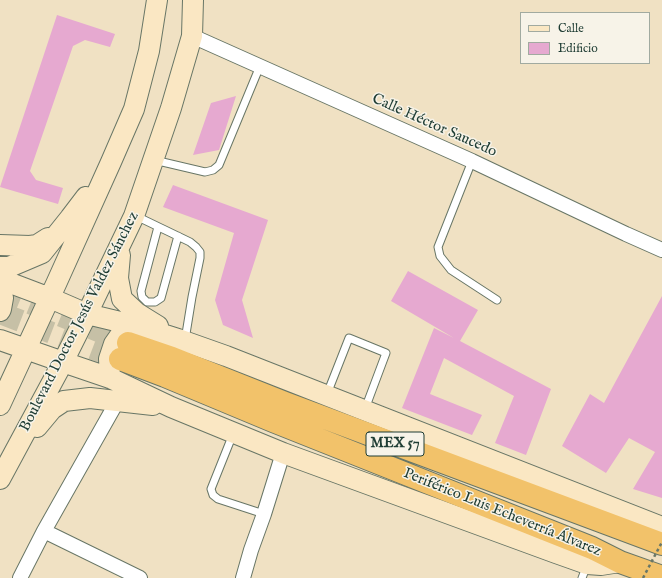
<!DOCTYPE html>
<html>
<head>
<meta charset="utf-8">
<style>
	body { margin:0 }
	#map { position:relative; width:662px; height:578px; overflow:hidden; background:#f0e1c3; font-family:"IM FELL English",serif }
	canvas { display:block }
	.legend { position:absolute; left:520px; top:12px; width:130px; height:52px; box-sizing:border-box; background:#f7f3e8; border:1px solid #a1aaa0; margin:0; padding:5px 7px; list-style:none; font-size:12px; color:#1f3d34 }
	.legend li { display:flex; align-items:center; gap:8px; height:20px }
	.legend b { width:20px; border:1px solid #a1aaa0 }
</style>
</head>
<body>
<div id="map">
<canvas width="662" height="578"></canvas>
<ul class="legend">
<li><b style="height:5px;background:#fae7c3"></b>Calle</li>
<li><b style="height:11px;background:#e6a9d0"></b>Edificio</li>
</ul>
</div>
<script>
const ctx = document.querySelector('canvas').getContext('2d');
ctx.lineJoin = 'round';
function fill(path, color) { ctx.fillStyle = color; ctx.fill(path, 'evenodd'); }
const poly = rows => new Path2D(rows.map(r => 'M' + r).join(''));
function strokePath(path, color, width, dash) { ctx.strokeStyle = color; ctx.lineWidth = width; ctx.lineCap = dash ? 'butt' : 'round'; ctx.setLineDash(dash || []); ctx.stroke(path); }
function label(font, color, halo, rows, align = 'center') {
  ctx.font = font + ' "IM FELL English",serif'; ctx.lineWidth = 3; ctx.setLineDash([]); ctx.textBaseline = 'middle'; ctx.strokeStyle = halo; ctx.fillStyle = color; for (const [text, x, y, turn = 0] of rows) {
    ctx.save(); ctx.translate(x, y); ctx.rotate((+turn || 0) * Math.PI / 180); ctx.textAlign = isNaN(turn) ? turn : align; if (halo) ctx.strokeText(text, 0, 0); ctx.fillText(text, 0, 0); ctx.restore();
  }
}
fill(poly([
	[57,15,115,34,110,47,85,40,73,46,30,171,36,180,63,188,58,204,0,187],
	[236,96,219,150,193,155,211,103],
	[173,185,268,220,242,300,253,338,223,325,215,300,234,233,163,207],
	[408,271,478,310,460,341,551,389,526,455,495,443,514,396,444,358,430,394,482,415,472,435,402,408,434,328,454,338,391,301],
	[662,296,662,498,633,489,655,452,629,438,606,473,562,446,590,394,604,403]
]), '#e6a9d0');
strokePath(poly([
	[0,291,128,343],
	[0,313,120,359]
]), '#c6c0a6', 22, [22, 11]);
const lane = poly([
	[154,160,205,172,213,170,219,165,260,66],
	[472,161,438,247,440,256,451,270,497,300],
	[136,216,190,242,196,247,200,252,200,258,192,297,185,340],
	[158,227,141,291,142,297,147,302,155,302,161,298,178,236],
	[327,394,349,338,386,353,365,409],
	[233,434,211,489,213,495,218,499,264,514],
	[582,578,587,565]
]);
const street = poly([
	[192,36,472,161,626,234,662,250],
	[44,531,140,578],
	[20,578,44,531,118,400],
	[243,578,251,550,264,514,283,453]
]);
const secondary = poly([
	[0,245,30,246,37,245,48,238],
	[120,255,118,278,122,299,137,313,158,326],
	[0,267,9,267,42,253,70,218,86,197],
	[0,279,50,298,87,314,137,326,178,339,226,356,662,527],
	[0,285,3,298,1,309,0,311],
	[0,340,63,362,110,378,171,407,283,453,556,553,587,564,601,565,620,562],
	[110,378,109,359,114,344,121,334,137,326],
	[0,405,56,284,111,162,134,109,149,51,157,0],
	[37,427,52,409,64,401,90,398,153,405],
	[0,479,63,362,87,314,134,216,171,108,192,36,193,0]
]);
const highway = poly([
	[128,343,172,358,285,403,662,544],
	[120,359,165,376,273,421,592,548,620,562,662,577]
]);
strokePath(lane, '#687666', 9);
strokePath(street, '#687666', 16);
strokePath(secondary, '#687666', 22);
strokePath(highway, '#687666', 24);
strokePath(lane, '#fff', 7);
strokePath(street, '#fff', 14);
strokePath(secondary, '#fae7c3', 20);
strokePath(highway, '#f2c26a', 22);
strokePath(poly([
	[643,578,662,542]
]), '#687666', 2.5, [3, 3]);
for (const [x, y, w] of [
	[395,444,58]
]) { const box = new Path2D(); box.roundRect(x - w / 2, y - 12, w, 24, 3); ctx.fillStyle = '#f7f3e8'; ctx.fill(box); strokePath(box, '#1f3d34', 1); }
label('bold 14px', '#1f3d34', null, [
	["MEX 57",395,444]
]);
label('15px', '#1f3d34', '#f7f3e8', [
	["Calle Héctor Saucedo",434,126,24],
	["Boulevard Doctor Jesús Valdez Sánchez",80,322,-63],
	["Periférico Luis Echeverría Álvarez",502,513,22]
]);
</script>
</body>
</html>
